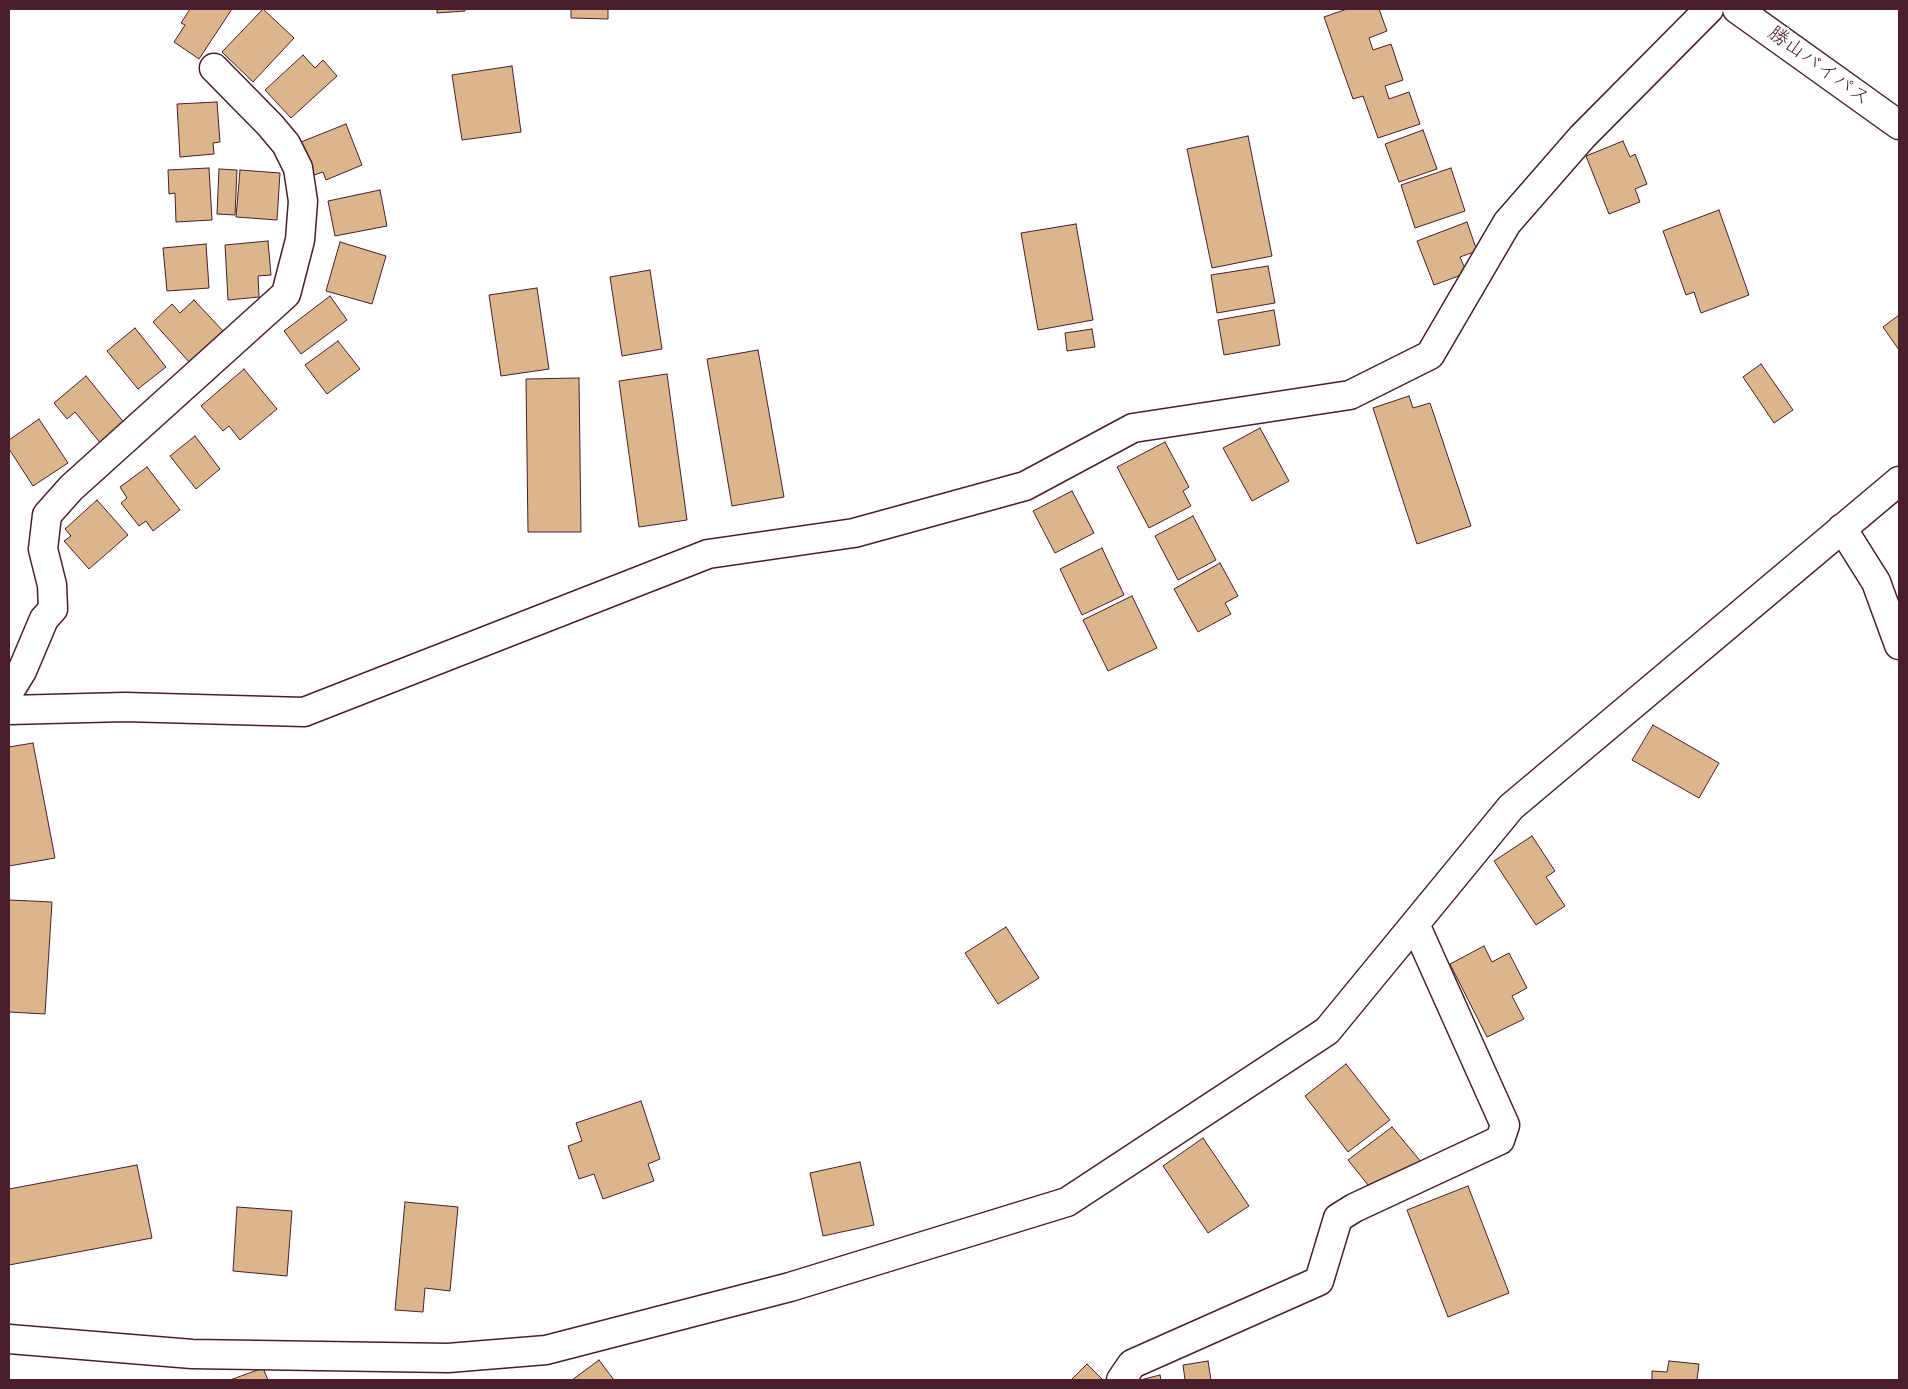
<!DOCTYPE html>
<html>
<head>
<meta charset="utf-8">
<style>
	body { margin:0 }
	#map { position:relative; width:1908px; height:1389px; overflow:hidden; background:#fff; font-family:Mynerve,sans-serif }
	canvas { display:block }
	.frame { position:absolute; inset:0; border:10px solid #4a1f2b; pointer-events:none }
</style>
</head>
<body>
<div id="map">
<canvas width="1908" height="1389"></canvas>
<div class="frame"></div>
</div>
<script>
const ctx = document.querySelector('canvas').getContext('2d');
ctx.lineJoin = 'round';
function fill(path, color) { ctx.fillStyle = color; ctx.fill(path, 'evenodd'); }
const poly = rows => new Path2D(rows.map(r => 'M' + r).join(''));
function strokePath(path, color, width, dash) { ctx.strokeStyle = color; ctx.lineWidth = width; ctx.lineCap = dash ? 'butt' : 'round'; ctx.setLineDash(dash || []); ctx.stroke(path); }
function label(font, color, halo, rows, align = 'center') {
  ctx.font = font + ' Mynerve,"Klee One",sans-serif'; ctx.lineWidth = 4.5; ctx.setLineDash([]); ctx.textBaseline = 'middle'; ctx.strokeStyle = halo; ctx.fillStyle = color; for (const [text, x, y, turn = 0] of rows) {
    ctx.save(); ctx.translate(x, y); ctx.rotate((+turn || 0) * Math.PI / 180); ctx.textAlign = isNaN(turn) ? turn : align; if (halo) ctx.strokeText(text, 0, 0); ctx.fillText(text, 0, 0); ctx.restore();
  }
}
const building = poly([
	[190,9,232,9,199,59,174,42,185,25,181,23,190,9],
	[263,9,294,38,253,82,222,52,263,9],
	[437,9,465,9,465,11,437,13,437,9],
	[571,9,608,9,608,19,571,18,571,9],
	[1347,9,1379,9,1387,31,1369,38,1373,50,1391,44,1403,80,1385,86,1389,99,1409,92,1420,124,1378,138,1363,96,1353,99,1324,17,1347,9],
	[303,55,315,68,323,60,337,76,291,118,265,90,303,55],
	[512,66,521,132,462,140,452,75,512,66],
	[217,102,220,142,213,143,214,154,180,157,177,104,217,102],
	[346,124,362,165,326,180,323,172,314,175,301,142,346,124],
	[1423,130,1437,169,1399,182,1385,144,1423,130],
	[1248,136,1272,256,1212,268,1187,149,1248,136],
	[1623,141,1630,157,1635,154,1647,184,1635,189,1640,202,1609,214,1586,156,1623,141],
	[209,168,212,220,176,222,175,193,169,194,168,170,209,168],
	[1451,168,1465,211,1415,228,1401,185,1451,168],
	[219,169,237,170,235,215,217,214,219,169],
	[240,170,280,173,277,220,236,217,240,170],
	[380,190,387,226,335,236,328,201,380,190],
	[1719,210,1749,295,1701,313,1694,292,1686,295,1663,231,1719,210],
	[1467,222,1477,251,1460,257,1467,273,1434,285,1417,241,1467,222],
	[1076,224,1093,320,1038,330,1021,233,1076,224],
	[268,241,271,275,258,276,259,297,228,300,225,245,268,241],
	[340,242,386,256,372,304,326,291,340,242],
	[206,244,209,288,167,291,163,248,206,244],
	[1268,266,1275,303,1217,313,1211,275,1268,266],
	[650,270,662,349,622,356,610,277,650,270],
	[537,288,549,369,501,376,489,295,537,288],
	[330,296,347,320,301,354,284,331,330,296],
	[194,300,224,332,190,363,153,322,172,304,180,313,194,300],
	[1274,310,1280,345,1224,355,1218,320,1274,310],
	[1899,315,1899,350,1883,327,1899,315],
	[135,328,166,367,138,389,107,351,135,328],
	[1092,329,1095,347,1067,351,1065,333,1092,329],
	[338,341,360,369,327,394,305,365,338,341],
	[758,350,784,497,732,506,707,359,758,350],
	[1761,364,1793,410,1774,423,1743,377,1761,364],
	[244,369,277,409,240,440,229,426,223,431,201,406,244,369],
	[667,374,687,520,639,527,619,381,667,374],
	[86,376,126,425,102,445,75,412,67,419,54,403,86,376],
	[579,378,581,532,528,532,526,379,579,378],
	[1409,396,1413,408,1430,403,1471,526,1417,544,1373,408,1409,396],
	[39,419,68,463,33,486,9,449,9,440,39,419],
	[1260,428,1289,481,1252,501,1223,448,1260,428],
	[195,436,220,469,196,489,170,456,195,436],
	[1165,442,1189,487,1183,491,1191,506,1149,528,1117,467,1165,442],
	[147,467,180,510,153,531,146,521,139,526,121,503,127,498,120,487,147,467],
	[1072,491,1094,533,1055,553,1033,511,1072,491],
	[97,500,128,535,89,569,64,541,71,536,65,529,97,500],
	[1193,516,1216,560,1178,580,1155,536,1193,516],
	[1102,548,1124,595,1082,615,1060,569,1102,548],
	[1220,563,1238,596,1225,603,1231,614,1198,632,1174,589,1220,563],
	[1132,596,1157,648,1108,671,1083,620,1132,596],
	[1653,725,1719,763,1699,798,1632,760,1653,725],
	[33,743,55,858,9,866,9,747,33,743],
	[1532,836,1555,871,1546,877,1565,906,1536,925,1494,861,1532,836],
	[9,900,52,902,45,1014,9,1012,9,900],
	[1006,927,1039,978,998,1004,965,953,1006,927],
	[1484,946,1492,962,1509,953,1527,988,1512,996,1524,1019,1487,1037,1450,964,1484,946],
	[1346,1064,1390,1120,1348,1152,1305,1096,1346,1064],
	[641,1101,660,1159,648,1164,654,1181,603,1199,594,1174,579,1179,568,1146,582,1141,576,1123,641,1101],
	[1392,1127,1422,1163,1368,1185,1348,1160,1392,1127],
	[1203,1138,1249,1206,1208,1233,1163,1166,1203,1138],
	[860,1162,874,1225,823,1236,810,1173,860,1162],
	[137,1165,152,1238,9,1265,9,1189,137,1165],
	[1468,1186,1509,1293,1448,1317,1407,1210,1468,1186],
	[405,1202,458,1207,450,1291,425,1288,423,1312,395,1310,405,1202],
	[237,1207,292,1211,287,1276,233,1271,237,1207],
	[599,1360,614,1380,572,1380,599,1360],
	[1208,1361,1211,1380,1185,1380,1183,1365,1208,1361],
	[1669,1361,1699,1364,1697,1380,1652,1380,1652,1371,1667,1372,1669,1361],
	[1087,1364,1103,1380,1071,1380,1087,1364],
	[263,1368,268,1380,230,1380,263,1368],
	[1160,1375,1161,1380,1140,1380,1160,1375]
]);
fill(building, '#dbb58c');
strokePath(building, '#4a1f2b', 1);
const street = poly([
	[1842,528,1876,582,1899,645],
	[9,692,22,671,44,619,53,609,52,585,43,549,47,515,71,488,286,294,300,240,303,201,298,168,286,144,270,125,214,68],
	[9,710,125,707,304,712,708,554,854,533,1025,486,1133,428,1350,395,1430,355,1507,223,1582,137,1709,9],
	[9,1339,192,1354,448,1358,546,1350,790,1287,1067,1202,1327,1031,1511,807,1899,481],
	[1121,1380,1132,1364,1319,1281,1338,1218,1354,1208,1500,1140,1505,1125,1415,924]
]);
const secondary = poly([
	[1737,9,1899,125]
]);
strokePath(street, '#4a1f2b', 31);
strokePath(secondary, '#4a1f2b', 31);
strokePath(street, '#fff', 28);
strokePath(secondary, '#fff', 28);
label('20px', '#4a1f2b', '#fff', [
	["勝山バイパス",1818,67,36]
]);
</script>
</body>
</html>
